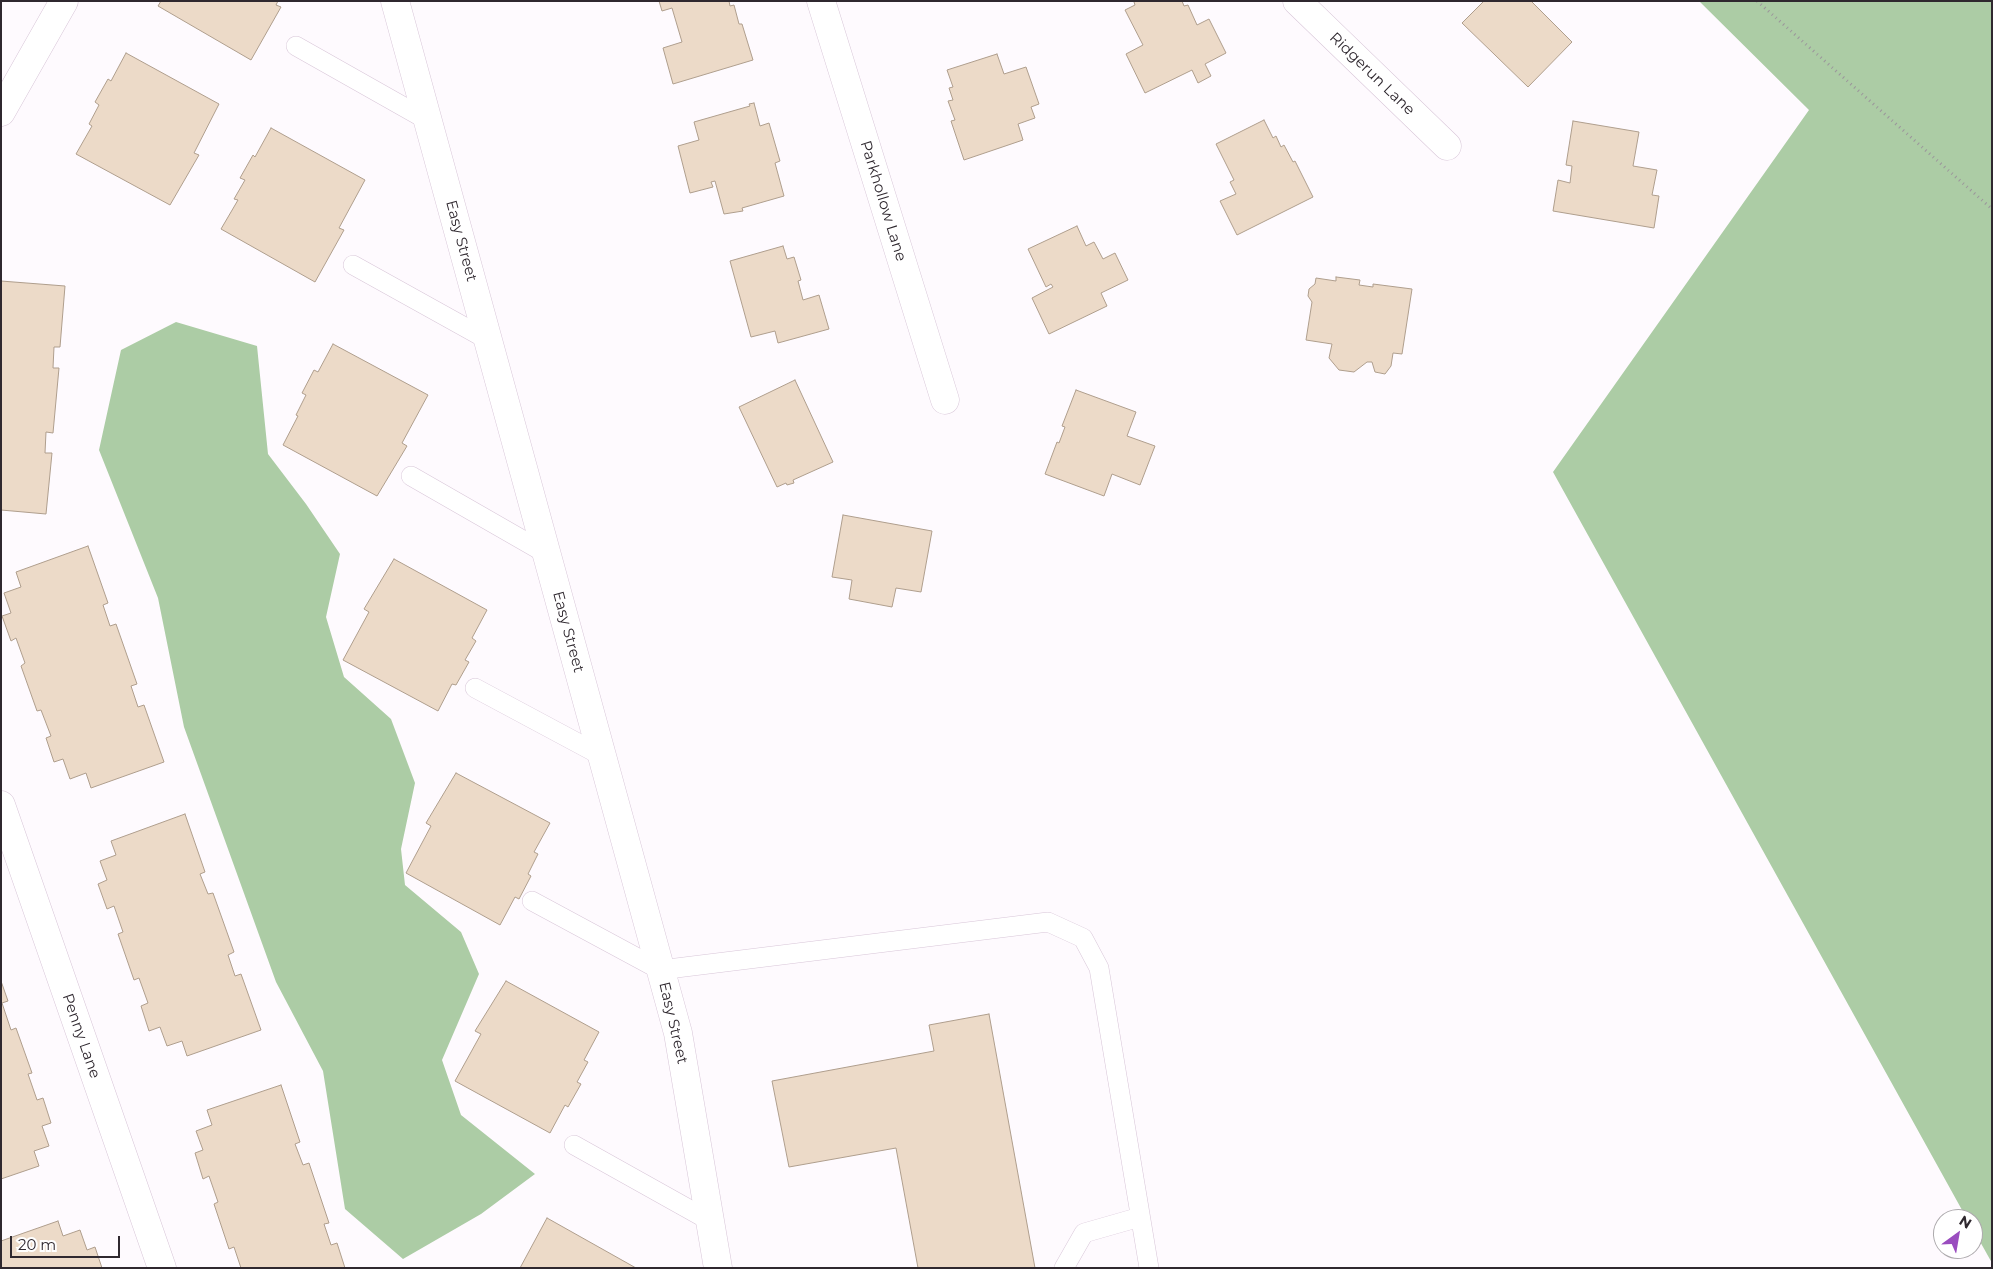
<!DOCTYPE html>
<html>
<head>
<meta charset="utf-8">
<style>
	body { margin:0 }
	#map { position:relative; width:1993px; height:1269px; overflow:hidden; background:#fefafe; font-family:Montserrat,sans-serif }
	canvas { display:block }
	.frame { position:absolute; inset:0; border:2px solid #2f282f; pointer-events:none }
	.north { position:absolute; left:1933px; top:1209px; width:50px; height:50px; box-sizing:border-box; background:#fff; border:1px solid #aca9ac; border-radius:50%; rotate:32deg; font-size:14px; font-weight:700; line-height:20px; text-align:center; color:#2f282f }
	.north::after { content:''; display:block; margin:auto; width:18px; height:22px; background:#9a4dbf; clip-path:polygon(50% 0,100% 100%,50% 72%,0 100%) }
	.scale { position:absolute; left:10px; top:1236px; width:110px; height:22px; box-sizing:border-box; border:2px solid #2f282f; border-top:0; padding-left:6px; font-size:15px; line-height:18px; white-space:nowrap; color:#2f282f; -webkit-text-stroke:4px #fff; paint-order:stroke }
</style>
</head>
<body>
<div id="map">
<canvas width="1993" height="1269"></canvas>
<div class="frame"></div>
<div class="north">N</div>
<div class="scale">20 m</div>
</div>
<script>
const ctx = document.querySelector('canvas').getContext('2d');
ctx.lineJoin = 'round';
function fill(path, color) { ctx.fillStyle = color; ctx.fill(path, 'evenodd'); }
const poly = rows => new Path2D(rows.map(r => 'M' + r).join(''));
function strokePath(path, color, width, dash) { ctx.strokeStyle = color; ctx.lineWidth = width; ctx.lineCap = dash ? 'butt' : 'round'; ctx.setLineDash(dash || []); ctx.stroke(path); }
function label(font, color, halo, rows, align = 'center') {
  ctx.font = font + ' Montserrat,sans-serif'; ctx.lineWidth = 4; ctx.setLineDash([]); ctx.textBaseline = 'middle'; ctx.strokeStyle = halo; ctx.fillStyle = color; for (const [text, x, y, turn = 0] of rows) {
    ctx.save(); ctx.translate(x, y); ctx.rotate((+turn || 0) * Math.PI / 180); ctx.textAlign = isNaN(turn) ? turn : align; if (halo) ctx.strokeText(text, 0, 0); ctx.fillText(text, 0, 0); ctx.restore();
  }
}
fill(poly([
	[1699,1,1992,1,1992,1263,1973,1229,1973,1219,1967,1219,1553,472,1809,110],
	[176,322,257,346,268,454,306,504,340,554,326,617,344,677,391,719,415,783,401,849,405,885,461,932,479,974,442,1060,461,1115,535,1174,481,1214,403,1259,345,1209,323,1071,276,982,184,727,158,598,99,450,121,350]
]), '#accca5');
const building = poly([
	[161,1,278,1,276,5,281,7,251,60,158,6,161,1],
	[659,1,729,1,730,6,734,5,739,24,742,24,753,60,673,84,663,48,682,42,672,8,662,11,659,1],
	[1136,1,1182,1,1184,6,1188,5,1197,25,1209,19,1226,53,1205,64,1211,76,1198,83,1192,70,1145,93,1126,54,1143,45,1125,10,1135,5,1134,2,1136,1],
	[1484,1,1531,1,1572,42,1528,87,1462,23,1484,1],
	[126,53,219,104,194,153,199,155,170,205,76,154,92,126,89,124,99,105,95,102,108,79,111,81,126,53],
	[997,54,1004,74,1026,67,1039,104,1031,107,1035,118,1018,124,1023,140,964,160,951,121,955,120,948,101,953,100,949,88,953,87,947,70,997,54],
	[754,103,760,126,769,123,780,161,775,163,784,196,742,208,743,211,724,214,715,181,711,182,713,187,690,193,678,146,699,140,694,122,750,106,749,104,754,103],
	[1264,120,1273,138,1276,136,1281,147,1284,145,1293,162,1295,161,1313,197,1237,235,1220,201,1236,194,1230,182,1234,180,1216,144,1264,120],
	[1573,121,1639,132,1633,166,1657,170,1652,195,1659,196,1654,228,1553,211,1558,180,1570,183,1572,166,1566,165,1573,121],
	[271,128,365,180,339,228,344,230,315,282,221,229,238,200,234,199,245,180,240,178,253,155,255,157,271,128],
	[1077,226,1086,246,1094,242,1103,259,1115,253,1128,280,1101,293,1107,306,1049,334,1032,298,1053,287,1051,284,1046,287,1028,249,1077,226],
	[783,246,787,259,794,257,801,280,798,281,803,300,819,295,829,329,778,343,775,331,751,337,730,261,783,246],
	[1336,277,1360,280,1359,285,1373,287,1373,284,1412,289,1402,354,1393,353,1391,366,1385,374,1375,372,1372,362,1367,362,1354,372,1339,370,1329,358,1332,344,1306,340,1312,302,1308,296,1309,289,1315,284,1316,278,1336,281,1336,277],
	[1,281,65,286,60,347,54,347,53,368,59,368,53,433,46,432,45,453,52,453,46,514,1,510,1,281],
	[333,344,428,395,402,443,407,446,377,496,283,445,298,416,296,415,306,395,302,393,314,370,318,372,333,344],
	[795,380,833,462,793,480,794,483,787,485,786,483,777,487,739,407,795,380],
	[1076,390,1136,412,1127,436,1155,446,1140,485,1112,474,1104,496,1045,474,1057,442,1059,443,1065,427,1062,426,1076,390],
	[843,515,932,531,921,592,896,588,892,607,849,599,852,580,832,577,843,515],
	[88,546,108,603,103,605,110,626,116,624,137,684,131,686,138,707,144,705,164,762,91,788,86,773,70,779,63,759,54,762,46,738,51,736,41,710,37,711,21,666,25,663,16,638,11,641,2,616,11,613,4,593,21,587,16,572,88,546],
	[394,559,487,610,472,638,476,641,465,660,469,662,456,685,452,684,438,711,343,660,369,612,364,609,394,559],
	[456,773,550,823,534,852,538,854,528,874,531,876,519,899,515,897,500,925,406,873,431,826,426,823,456,773],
	[185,814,205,872,200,874,208,894,213,893,234,952,228,955,235,976,241,974,261,1030,187,1056,182,1041,167,1046,160,1027,149,1031,141,1006,148,1003,139,978,134,980,118,934,123,932,114,906,107,909,98,884,107,880,100,861,116,855,111,841,185,814],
	[1,981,8,1001,2,1003,11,1030,16,1028,32,1073,28,1074,37,1100,43,1098,51,1123,42,1126,49,1146,34,1151,39,1166,1,1179,1,981],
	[506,981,599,1032,584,1060,588,1062,577,1082,581,1084,568,1107,565,1105,550,1133,455,1081,481,1034,475,1031,506,981],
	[989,1014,1035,1268,918,1268,896,1148,789,1167,772,1081,934,1051,929,1025,989,1014],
	[281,1085,300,1142,295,1144,303,1165,309,1163,329,1223,324,1224,331,1245,337,1243,345,1268,241,1268,234,1247,229,1249,214,1204,218,1202,209,1176,203,1179,195,1153,203,1150,196,1131,212,1125,207,1110,281,1085],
	[547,1218,636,1268,520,1268,547,1218],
	[58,1221,63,1236,80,1230,87,1250,95,1247,102,1268,1,1268,1,1241,58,1221]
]);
fill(building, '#ecdac8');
strokePath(building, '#af9e8d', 1);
const service = poly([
	[296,46,427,120],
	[353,265,488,340],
	[411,476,547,554],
	[475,688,602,756],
	[532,901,660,970,1048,922,1083,938,1099,968,1149,1268],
	[574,1145,710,1221],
	[1064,1268,1084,1233,1140,1217]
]);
const minor = poly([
	[395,1,678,1033,718,1268],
	[821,1,945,400],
	[1297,1,1447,146],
	[1,112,64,1],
	[1,805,162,1268]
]);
strokePath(service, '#d8c6d8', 20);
strokePath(minor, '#d8c6d8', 29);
strokePath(poly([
	[1757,1,1992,209]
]), '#9b959b', 3, [1, 4]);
strokePath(service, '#fff', 19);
strokePath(minor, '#fff', 28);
label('15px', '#2f282f', '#fff', [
	["Ridgerun Lane",1372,74,44],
	["Parkhollow Lane",883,201,73],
	["Easy Street",461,241,75],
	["Easy Street",568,632,75],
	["Easy Street",673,1023,77],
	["Penny Lane",81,1036,71]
]);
</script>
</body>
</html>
